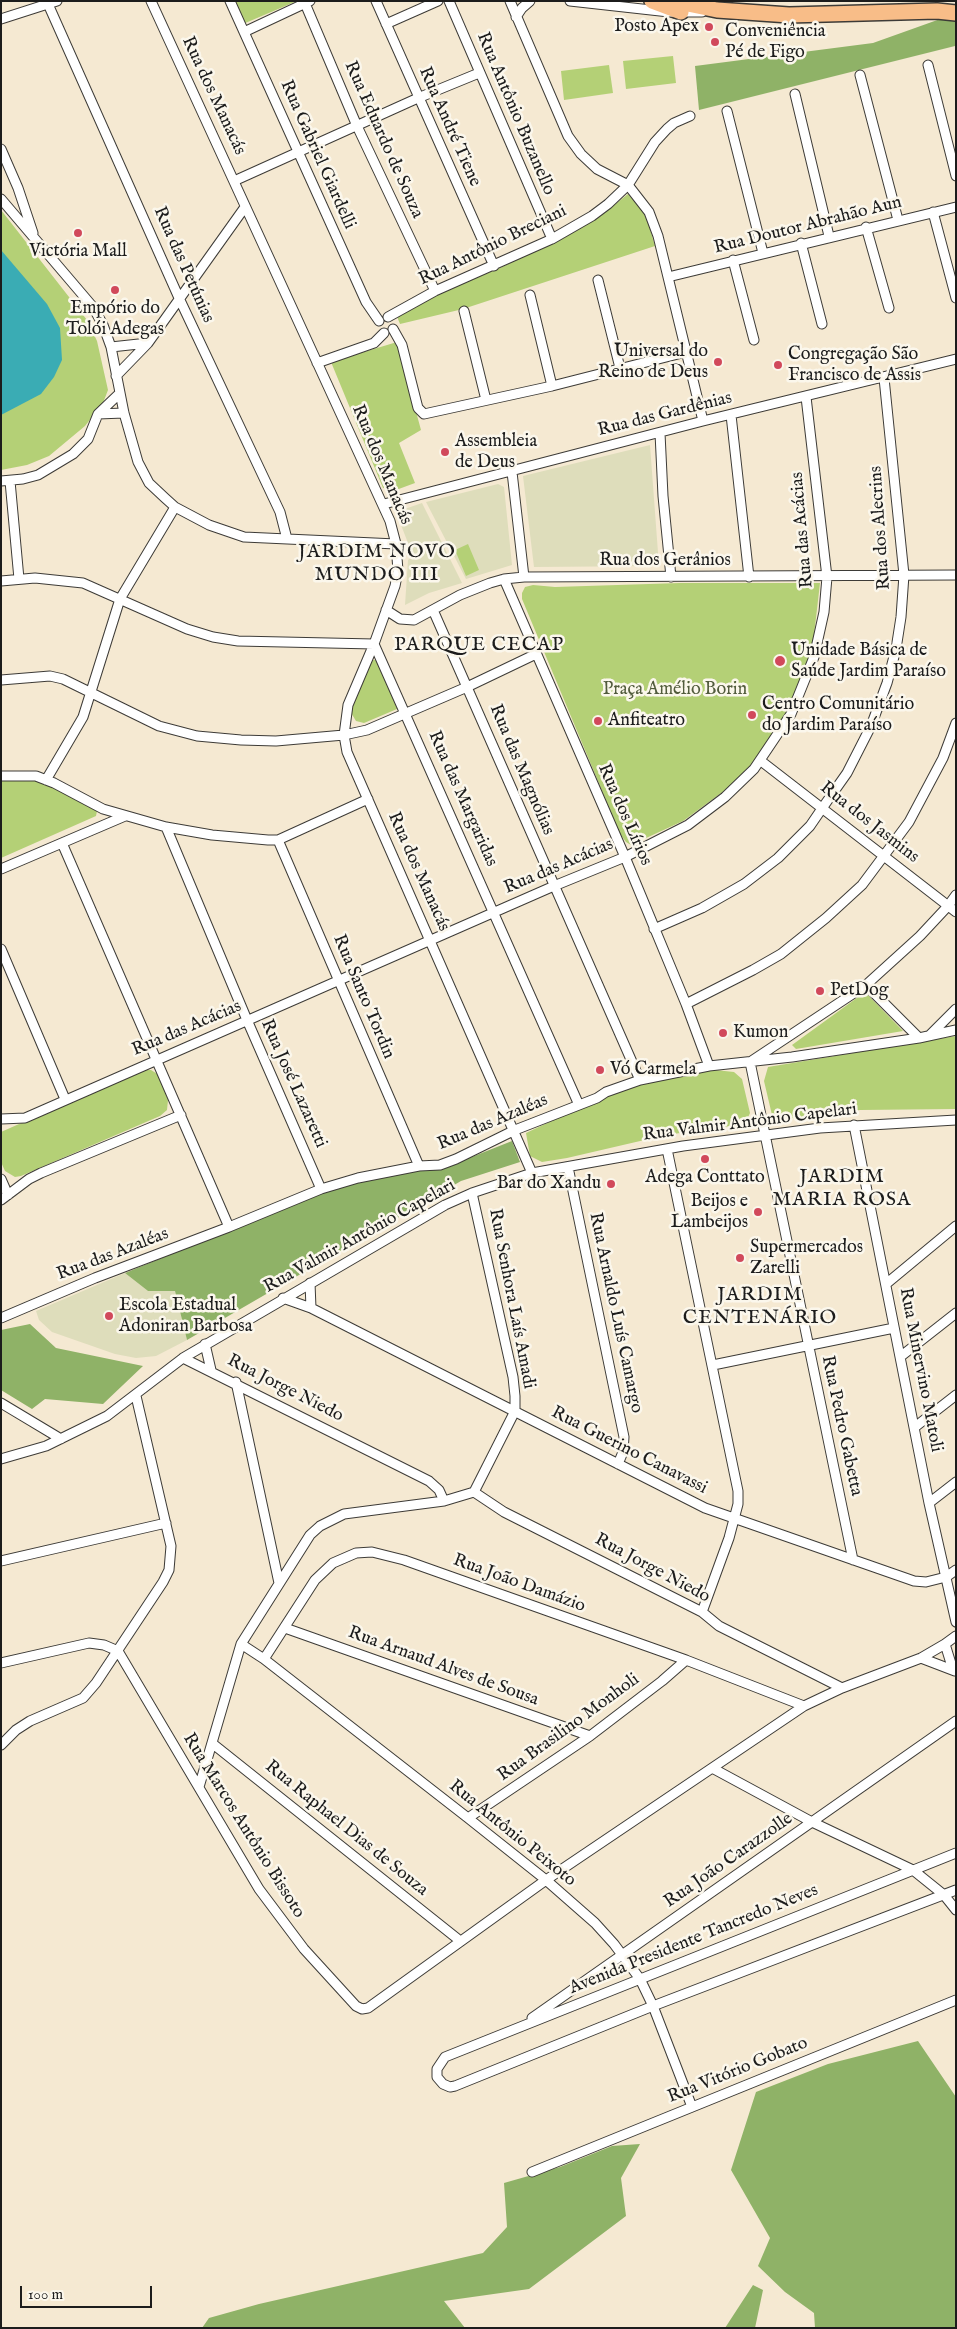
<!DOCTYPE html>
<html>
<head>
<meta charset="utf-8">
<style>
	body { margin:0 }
	#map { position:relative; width:957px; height:2329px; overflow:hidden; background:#f5e9d2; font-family:"IM FELL English",serif }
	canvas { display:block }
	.frame { position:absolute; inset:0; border:2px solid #1c1c1c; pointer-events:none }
	.scale { position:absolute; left:20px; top:2286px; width:132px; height:22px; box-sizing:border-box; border:2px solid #1c1c1c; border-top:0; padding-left:6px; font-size:15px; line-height:18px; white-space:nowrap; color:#1c1c1c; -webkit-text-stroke:4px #fbf7ec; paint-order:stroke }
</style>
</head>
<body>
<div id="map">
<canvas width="957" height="2329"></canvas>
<div class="frame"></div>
<div class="scale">100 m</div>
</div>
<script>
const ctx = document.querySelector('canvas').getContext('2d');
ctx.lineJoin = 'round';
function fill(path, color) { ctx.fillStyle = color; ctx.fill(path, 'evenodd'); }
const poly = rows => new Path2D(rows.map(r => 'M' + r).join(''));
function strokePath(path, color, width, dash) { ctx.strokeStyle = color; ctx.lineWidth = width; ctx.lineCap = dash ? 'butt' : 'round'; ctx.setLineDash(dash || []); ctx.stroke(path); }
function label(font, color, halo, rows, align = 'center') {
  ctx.font = font + ' "IM FELL English",serif'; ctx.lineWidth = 5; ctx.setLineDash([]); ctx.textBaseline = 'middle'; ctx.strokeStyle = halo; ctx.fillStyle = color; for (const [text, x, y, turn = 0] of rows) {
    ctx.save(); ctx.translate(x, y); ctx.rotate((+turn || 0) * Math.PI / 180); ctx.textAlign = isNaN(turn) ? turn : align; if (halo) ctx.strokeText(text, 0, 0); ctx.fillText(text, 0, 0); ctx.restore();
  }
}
fill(poly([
	[650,445,659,566,534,567,523,476],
	[498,484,504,487,512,565,466,579,426,502],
	[422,503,462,583,429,593,405,605,408,560,413,556,396,512],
	[125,1273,148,1291,175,1291,187,1340,156,1356,136,1358,115,1354,52,1332,39,1320,36,1311]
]), '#deddbb');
fill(poly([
	[234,1,297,1,243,24],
	[673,56,676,83,626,89,623,61],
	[609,65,613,93,564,100,561,71],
	[628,194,646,215,655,246,463,309,400,324,396,314,436,293,498,269,559,239,608,210],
	[1,210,87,320,97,341,108,390,103,403,85,426,49,456,27,465,1,470],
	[397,342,421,430,399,443,415,483,396,490,383,488,331,362],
	[468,544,479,570,466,576,455,550],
	[680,583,820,583,813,644,805,673,781,723,774,743,724,791,683,821,631,845,626,842,620,834,522,599,522,593,525,587,533,585,555,587],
	[371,660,378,660,398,705,397,709,364,723,356,721,350,711],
	[1,778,33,778,92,806,97,811,96,816,1,858],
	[865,992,903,1031,796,1049,792,1045],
	[956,1036,956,1109,860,1110,778,1120,772,1115,764,1081,768,1067],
	[141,1070,151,1070,159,1075,168,1100,167,1110,160,1116,21,1176,15,1177,5,1171,1,1162,1,1132],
	[715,1070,734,1072,742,1079,750,1113,745,1124,666,1135,567,1158,542,1162,530,1156,526,1133,577,1109,617,1092,660,1079]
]), '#b4d076');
fill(poly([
	[943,18,956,20,956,49,955,46,699,110,695,66,873,43],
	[512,1141,520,1162,461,1181,187,1340,175,1291,148,1291,125,1273,358,1178,419,1168,444,1168],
	[30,1324,56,1348,143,1366,103,1404,45,1399,32,1409,1,1390,1,1330],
	[918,2041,956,2097,956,2328,815,2328,814,2313,785,2292,758,2266,770,2238,731,2170,756,2092,828,2064],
	[640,2144,621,2178,626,2216,529,2289,444,2301,465,2328,202,2328,209,2318,259,2304,483,2253,507,2227,504,2183,560,2167,612,2146],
	[753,2285,763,2290,755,2328,725,2328]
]), '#8fb267');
fill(poly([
	[1,250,47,304,60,328,62,360,54,377,41,394,1,415]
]), '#3aacb4');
const street = poly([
	[151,1,390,521,396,544,398,571,395,586,374,644,348,705,344,735,347,752,532,1173],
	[230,1,366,302,379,321],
	[304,1,357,126,435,291],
	[376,1,494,266],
	[449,1,552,239],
	[510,1,568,136,581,154,597,169,628,185,649,212,658,236,703,421],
	[570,1,669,12,702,12],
	[48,4,179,298,280,512,287,539],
	[516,17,522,8,530,1],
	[1,19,57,1],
	[386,24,438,1],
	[244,32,310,1],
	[928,65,956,176],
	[860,75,898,220],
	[795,94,829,236],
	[727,111,763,253],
	[1,149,18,188,33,233],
	[234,181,418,98,479,73],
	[1,199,93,307,103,325,111,347,124,413,138,462,149,483,165,498,175,507,209,525,244,537,396,544],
	[933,212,956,298],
	[866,227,889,308],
	[801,243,822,324],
	[733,260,754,340],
	[668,277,956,207],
	[598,280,620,368],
	[530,295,552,386],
	[464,311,486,400],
	[388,317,435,291,552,239,592,216,608,204,628,185,655,142,667,129,674,123,690,116],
	[393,329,402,345,418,408,424,414,552,386,686,352],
	[111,347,148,343],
	[317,363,374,343,384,333],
	[116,376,148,343,245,207],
	[98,414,124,413],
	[731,415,749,577],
	[660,433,663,496,671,577],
	[512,472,524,577],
	[1,481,23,479,38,475,73,454,88,439,98,414,120,393],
	[10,481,19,579],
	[384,504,703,421,956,359],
	[504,579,625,857,686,1004,709,1066],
	[1,581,35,578,83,583,187,629,213,637,238,641,374,644,579,1105],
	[386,610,400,619,414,620,460,595,490,583,504,579,524,577,956,575],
	[433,610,640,1080],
	[1,680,50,676,63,679,159,726,197,736,241,740,276,741,344,735,367,730,467,687,536,654],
	[761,761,956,912],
	[1,776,36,776,54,783,103,809,166,827,212,835,268,840,278,840,368,799],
	[46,780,83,717,120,599,175,507],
	[166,827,247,1020,321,1189],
	[278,840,419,1166],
	[62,843,229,1227],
	[1,869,125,816],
	[654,929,702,908,744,884,778,858,810,826,823,807,847,773,871,726,887,683,896,649,901,617,904,575,884,378],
	[1,949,65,1099],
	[866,985,919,1038],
	[686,1004,753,970,781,954,826,918,862,885,909,822,943,758,956,723],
	[930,1035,956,1009],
	[1,1119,25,1118,554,886,625,857,688,825,725,797,754,769,791,714,814,657,824,612,827,577,806,397],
	[854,1125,929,1503,956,1622],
	[667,1149,738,1491,738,1504,729,1538,702,1612],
	[568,1167,624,1437,623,1452,618,1464],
	[1,1179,8,1195],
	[472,1193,513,1377,515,1396,515,1411,474,1492],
	[1,1200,29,1179,41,1173,181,1115],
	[310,1283,311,1308],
	[886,1284,956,1226],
	[283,1298,311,1308,705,1508,914,1581,926,1582,946,1577,956,1570],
	[1,1318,95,1278,229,1227,321,1189,358,1178,419,1166,440,1165,456,1159,515,1130,597,1098,606,1092,640,1080,709,1066,792,1057,919,1038,956,1030],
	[205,1344,211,1370],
	[900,1357,956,1313],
	[183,1358,429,1481,439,1490,444,1501],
	[713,1365,894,1328],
	[236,1382,279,1583],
	[1,1403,61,1439],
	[915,1427,956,1395],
	[1,1459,46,1446,107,1416,183,1358,445,1205,472,1193,532,1173,683,1146,820,1128,956,1120],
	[474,1492,504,1512,702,1612,719,1626,842,1688],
	[929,1503,956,1482],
	[853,1560,750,1062,866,985,920,936,948,906,956,895],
	[1,1561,166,1523],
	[285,1628,590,1736],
	[241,1644,264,1659,468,1818,546,1880,595,1923,614,1944,640,1979,653,2006,692,2107],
	[118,1651,259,1889,304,1949,356,2006,362,2009,368,2008,546,1880,804,1706,842,1688,921,1658,945,1644],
	[921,1658,955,1671],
	[264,1659,315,1580,333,1563,356,1553,372,1552,404,1560,686,1660,804,1706],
	[1,1663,89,1643,104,1645,118,1651],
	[953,1670,945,1644,956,1636],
	[213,1744,459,1940],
	[1,1745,16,1730,30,1721,83,1698,96,1683,163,1582,169,1570,171,1546,136,1396],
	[714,1769,812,1822,913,1870,944,1895,956,1910],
	[199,1787,241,1644,310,1535,320,1526,344,1514,444,1501,474,1492],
	[468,1818,590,1736,662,1681,686,1660],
	[956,1853,445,2057,437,2069,437,2077,443,2084,450,2087,455,2086,653,2006,956,1890],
	[532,2018,956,1721],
	[532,2172,956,2000]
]);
const primary = poly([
	[652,1,681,12],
	[673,1,717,10,789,15,937,11,956,13]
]);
strokePath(street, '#3d3b37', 11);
strokePath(primary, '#3d3b37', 18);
strokePath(street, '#fff', 9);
strokePath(primary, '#f8bd88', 15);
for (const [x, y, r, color] of [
	[709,27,5,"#d1495b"],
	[715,42,5,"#d1495b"],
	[78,233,5,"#d1495b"],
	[115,290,5,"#d1495b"],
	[718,362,5,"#d1495b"],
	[778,365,5,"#d1495b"],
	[445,452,5,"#d1495b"],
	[780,661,6,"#d1495b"],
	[752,715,5,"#d1495b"],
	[598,721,5,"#d1495b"],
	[820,991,5,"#d1495b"],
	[723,1033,5,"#d1495b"],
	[600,1070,5,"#d1495b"],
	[705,1159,5,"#d1495b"],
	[611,1184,5,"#d1495b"],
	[758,1212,5,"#d1495b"],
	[740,1258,5,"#d1495b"],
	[109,1316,5,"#d1495b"]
]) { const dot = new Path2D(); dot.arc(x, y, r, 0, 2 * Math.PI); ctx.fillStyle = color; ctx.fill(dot); strokePath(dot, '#fbf7ec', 2); }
label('18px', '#1c1c1c', '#fbf7ec', [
	["Posto Apex",699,27,"right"],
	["Conveniência",725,32],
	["Pé de Figo",725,53],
	["Victória Mall",78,252,"center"],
	["Empório do",115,309,"center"],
	["Tolói Adegas",115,330,"center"],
	["Universal do",708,352,"right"],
	["Reino de Deus",708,373,"right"],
	["Congregação São",788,355],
	["Francisco de Assis",788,376],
	["Assembleia",455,442],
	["de Deus",455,463],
	["Unidade Básica de",791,651],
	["Saúde Jardim Paraíso",791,672],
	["Centro Comunitário",762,705],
	["do Jardim Paraíso",762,726],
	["Anfiteatro",608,721],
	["PetDog",830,991],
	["Kumon",733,1033],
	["Vó Carmela",610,1070],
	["Adega Conttato",705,1178,"center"],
	["Bar do Xandu",601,1184,"right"],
	["Beijos e",748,1202,"right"],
	["Lambeijos",748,1223,"right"],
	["Supermercados",750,1248],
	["Zarelli",750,1269],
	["Escola Estadual",119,1306],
	["Adoniran Barbosa",119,1327]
], 'left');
label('18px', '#1c1c1c', '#fbf7ec', [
	["Rua dos Manacás",213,96,65],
	["Rua Antônio Buzanello",515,114,67],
	["Rua André Tiene",449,127,66],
	["Rua Eduardo de Souza",383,140,66],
	["Rua Gabriel Giardelli",317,155,66],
	["Rua Doutor Abrahão Aun",808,226,-14],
	["Rua Antônio Breciani",493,246,-26],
	["Rua das Petúnias",183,265,66],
	["Rua das Gardênias",665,415,-14],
	["Rua dos Manacás",381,465,67],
	["Rua dos Alecrins",881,528,-94],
	["Rua das Acácias",803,530,-95],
	["Rua dos Gerânios",665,561],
	["Rua das Magnólias",521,770,67],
	["Rua das Margaridas",462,799,66],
	["Rua dos Lírios",624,815,66],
	["Rua dos Jasmins",869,823,38],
	["Rua das Acácias",559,867,-23],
	["Rua dos Manacás",418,872,66],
	["Rua Santo Tordin",363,997,67],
	["Rua das Acácias",187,1029,-23],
	["Rua José Lazaretti",293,1084,66],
	["Rua das Azaléas",493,1123,-23],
	["Rua Valmir Antônio Capelari",750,1123,-7],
	["Rua Valmir Antônio Capelari",360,1237,-29],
	["Rua das Azaléas",113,1255,-21],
	["Rua Senhora Laís Amadi",511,1299,79],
	["Rua Arnaldo Luís Camargo",615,1313,78],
	["Rua Minervino Matoli",920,1370,79],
	["Rua Jorge Niedo",285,1389,27],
	["Rua Pedro Gabetta",841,1426,78],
	["Rua Guerino Canavassi",629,1451,27],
	["Rua Jorge Niedo",652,1569,28],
	["Rua João Damázio",519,1584,20],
	["Rua Arnaud Alves de Sousa",443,1667,20],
	["Rua Brasilino Monholi",569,1728,-36],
	["Rua Marcos Antônio Bissoto",243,1826,58],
	["Rua Raphael Dias de Souza",346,1829,39],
	["Rua Antônio Peixoto",512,1834,39],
	["Rua João Carazzolle",729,1861,-35],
	["Avenida Presidente Tancredo Neves",694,1940,-22],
	["Rua Vitório Gobato",738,2071,-22]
]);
label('18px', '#515b3c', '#fbf7ec', [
	["Praça Amélio Borin",675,690]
]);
ctx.letterSpacing = '1px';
label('20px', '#1c1c1c', '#fbf7ec', [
	["JARDIM NOVO",377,553],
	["MUNDO III",377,576],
	["PARQUE CECAP",479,646],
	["JARDIM",842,1178],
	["MARIA ROSA",842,1201],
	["JARDIM",760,1296],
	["CENTENÁRIO",760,1319]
]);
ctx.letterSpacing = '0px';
</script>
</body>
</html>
